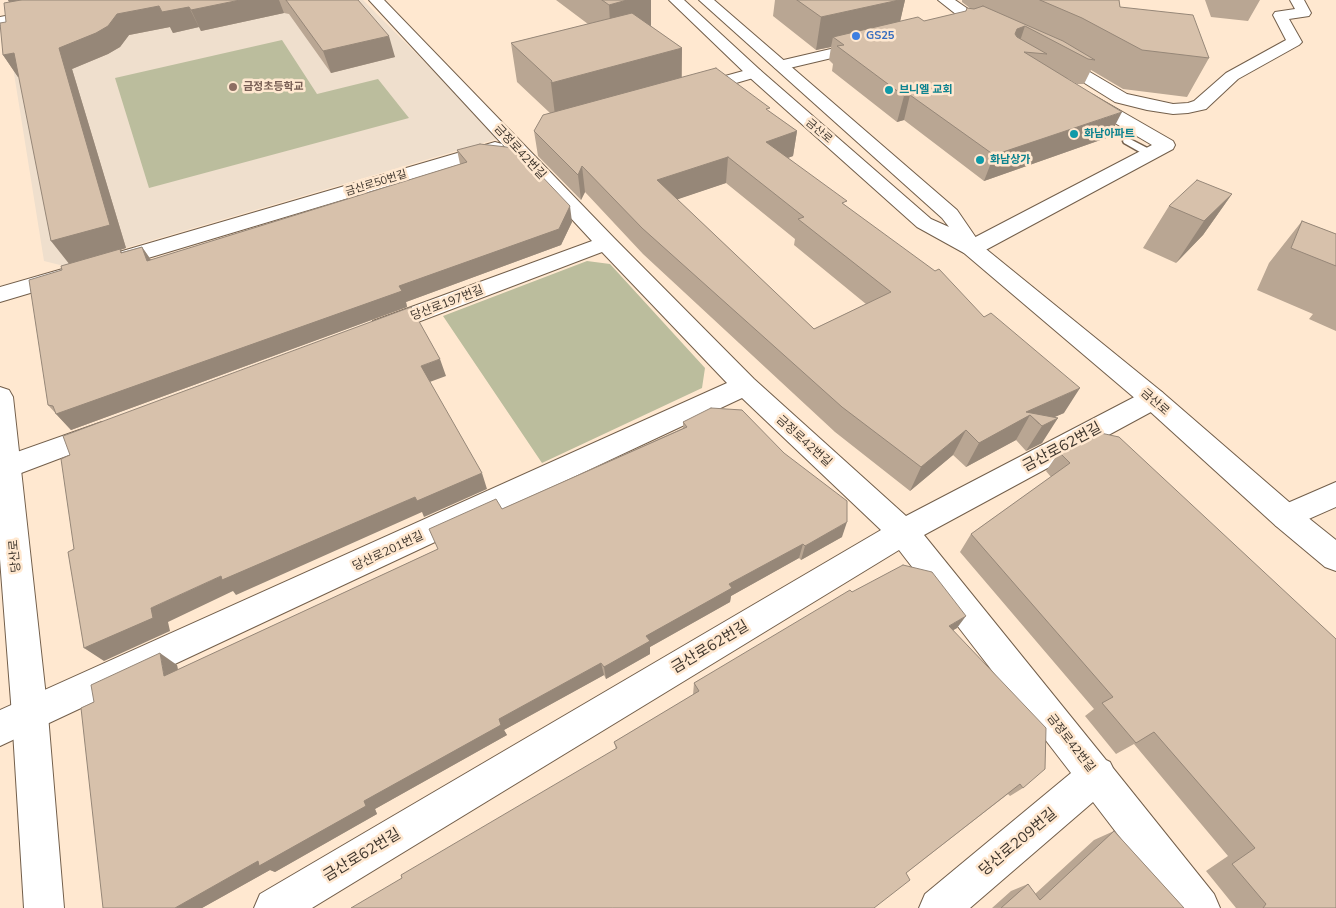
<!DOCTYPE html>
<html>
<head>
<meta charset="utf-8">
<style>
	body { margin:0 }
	canvas { display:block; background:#ffe8d0 }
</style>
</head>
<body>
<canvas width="1336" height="908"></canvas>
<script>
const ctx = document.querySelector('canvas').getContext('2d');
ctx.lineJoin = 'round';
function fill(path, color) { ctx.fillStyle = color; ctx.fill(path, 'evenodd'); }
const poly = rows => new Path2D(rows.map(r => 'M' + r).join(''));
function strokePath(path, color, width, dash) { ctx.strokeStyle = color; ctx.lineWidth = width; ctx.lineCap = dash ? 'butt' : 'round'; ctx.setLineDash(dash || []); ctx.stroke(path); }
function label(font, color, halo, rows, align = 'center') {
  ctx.font = font + ' Mulish,"Noto Sans KR",sans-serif'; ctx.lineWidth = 5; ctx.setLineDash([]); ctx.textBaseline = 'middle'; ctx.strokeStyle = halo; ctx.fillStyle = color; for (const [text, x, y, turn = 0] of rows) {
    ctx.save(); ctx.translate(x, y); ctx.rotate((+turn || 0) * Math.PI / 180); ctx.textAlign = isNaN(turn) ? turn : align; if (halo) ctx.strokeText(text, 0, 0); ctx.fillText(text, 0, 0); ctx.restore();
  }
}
fill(poly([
	[165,0,363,0,500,138,64,266,44,261,8,36]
]), '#efdfcd');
fill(poly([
	[282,40,317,94,378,79,409,118,149,188,115,78],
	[587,261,610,264,705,368,702,388,542,463,443,316]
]), '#bbbd9d');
const lane = poly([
	[1128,138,1155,152,1157,154,1151,157,1147,156,1124,143,1123,141,1124,139,1128,138]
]);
const street = poly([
	[369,0,384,0,614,238,754,379,906,516,1144,392,1153,389,1162,392,1166,399,1162,406,924,535,1106,760,1110,762,1113,768,1214,894,1220,908,1174,908,1093,802,970,908,919,908,925,894,1071,773,899,550,312,908,254,908,260,894,881,530,742,398,0,746,0,710,727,383,602,252,389,333,381,335,373,333,369,327,373,321,592,241,369,0],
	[938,0,955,0,971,11,973,14,967,22,982,31,985,34,982,37,972,37,953,26,951,23,957,15,938,0],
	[1290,0,1304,0,1311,13,1309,16,1289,19,1302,42,1299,45,1238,79,1206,109,1188,113,1173,114,1147,110,1115,102,1049,61,1047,58,1049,55,1061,55,1127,94,1173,104,1188,103,1194,101,1226,73,1286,40,1273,15,1275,12,1295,9,1290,0],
	[865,41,870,43,873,46,870,49,781,70,775,68,773,65,775,62,865,41],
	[754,68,760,70,762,73,760,76,695,95,689,94,687,90,689,86,754,68],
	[1087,94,1093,95,1173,141,1175,145,1173,149,980,253,972,255,964,253,961,248,964,243,1152,145,1081,103,1078,99,1081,95,1087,94],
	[495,142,502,144,504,148,502,152,118,267,110,269,102,267,99,262,102,257,495,142],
	[66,268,74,270,77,275,74,280,0,302,0,287,66,268],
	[102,422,111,425,115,432,111,439,0,481,0,458,102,422],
	[1336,482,1336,507,1286,529,1276,526,1271,517,1276,508,1336,482]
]);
const secondary = poly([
	[88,0,118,0,116,3,111,4,0,25,0,17,88,0],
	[669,0,684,0,760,70,931,219,949,227,942,218,699,0,714,0,957,210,981,245,1162,392,1296,508,1336,540,1336,571,1325,567,1276,526,1144,406,964,253,917,227,748,76,669,0],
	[0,387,9,390,13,397,48,715,64,908,24,908,12,715,0,559,0,387]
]);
strokePath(lane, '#735f4b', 3);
strokePath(street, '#735f4b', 2);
strokePath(secondary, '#735f4b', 2);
fill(lane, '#fff');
fill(street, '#fff');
fill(secondary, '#fff');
fill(poly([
	[8,0,358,0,395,57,331,73,289,14,284,13,201,31,199,27,173,33,170,27,129,35,120,47,108,54,72,69,126,248,120,250,122,252,142,247,151,260,460,164,457,150,572,222,561,245,406,302,407,307,71,430,48,405,62,270,69,263,19,77,18,77,3,55,9,2],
	[556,0,651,0,651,27,682,48,682,78,770,112,797,131,793,156,788,158,846,206,1064,413,1054,417,1042,443,1026,451,1016,440,966,467,953,455,910,491,835,432,643,254,585,192,581,200,538,156,534,131,550,113,517,82,511,43,588,24],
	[726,183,795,239,794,245,866,304,814,329,677,199],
	[775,0,905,0,900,21,924,21,965,12,967,8,971,9,962,2,962,0,1119,0,1120,7,1209,58,1187,97,1123,89,1091,70,1084,84,1077,84,1067,78,1109,137,984,181,904,120,897,122,832,71,833,64,829,60,831,47,816,50,773,16],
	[1205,0,1260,0,1248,21,1211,17],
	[1232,194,1203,235,1176,263,1143,248,1169,206],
	[1302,221,1336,234,1336,331,1309,319,1313,314,1257,290,1269,263],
	[683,422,842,537,801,560,799,558,731,596,730,602,650,647,650,654,606,679,604,675,504,730,507,735,375,809,377,814,275,872,270,870,202,908,103,908,177,665,178,670,438,549,502,509,683,428],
	[1096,432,1336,908,1236,908,1206,871,1228,856,1134,744,1116,754,1085,716,1094,709,960,552,971,534,1051,477,1046,471,1059,452],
	[852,592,957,628,953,630,1023,788,1010,796,1008,794,906,873,616,749,614,742,693,695,694,683],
	[1114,831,1184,908,992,908,1011,891,1028,884,1035,894,1094,840]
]), '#b9a693');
fill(poly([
	[8,0,78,0,15,12],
	[240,0,279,0,284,13,201,31,191,10],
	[627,0,651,0,651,31,611,42,609,5],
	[899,0,905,0,898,31,833,37,831,47,816,50,821,17],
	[159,6,189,7,199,27,173,33,170,27,129,35,120,47,108,54,72,69,126,248,120,250,131,265,70,265,51,241,59,48,117,14],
	[1025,26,1017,50,1008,53,1017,29],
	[389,36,395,57,331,73,323,51],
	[682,48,681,87,556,123,551,83],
	[14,53,29,75,18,77,3,55],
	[910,95,904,120,897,122,904,96],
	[1122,112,1109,137,984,181,994,155],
	[797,131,793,156,763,167,766,142],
	[728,157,726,183,658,206,657,180],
	[582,166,585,192,581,200,578,175],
	[1232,194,1203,235,1176,263,1204,221],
	[570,206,572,222,561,245,406,302,407,307,71,430,56,414,399,286],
	[142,247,153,263,147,261],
	[440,359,446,376,427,383,421,366],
	[1080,388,1064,413,1039,424,1030,415,1016,440,966,467,979,443,1026,412],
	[1058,418,1042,443,1026,451,1042,426],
	[966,430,953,455,910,491,921,467],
	[482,473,487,489,424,517,422,512,236,595,233,591,168,622,170,631,104,661,84,648,151,608,221,576,415,497],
	[847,522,842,537,801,560,805,546],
	[803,544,799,558,731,596,730,602,650,647,650,654,606,679,604,667,646,636,729,584],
	[966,616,957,628,940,638,949,626],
	[160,653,177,665,181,688,164,676],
	[601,663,604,675,504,730,507,735,375,809,377,814,275,872,270,870,202,908,175,908,364,801,499,719]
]), '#968778');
const building = poly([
	[21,0,240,0,191,10,189,7,162,12,159,6,117,14,108,26,96,33,59,48,110,225,51,241,14,53,3,55,0,23,6,22,4,3,21,0],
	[286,0,358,0,389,36,323,51,286,0],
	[602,0,627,0,609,5,602,0],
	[797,0,899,0,821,17,797,0],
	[1040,0,1119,0,1120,7,1193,15,1209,58,1142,50,1082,18,1040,0],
	[983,6,1063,41,1095,60,1088,59,1025,26,1017,29,1015,34,1017,37,1047,54,1024,52,1122,112,994,155,910,95,904,96,837,46,844,45,833,37,918,17,924,21,966,11,967,8,974,9,983,6],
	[632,13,682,48,551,83,552,81,511,43,632,13],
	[716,68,770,108,766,109,797,131,766,142,847,201,842,203,935,271,939,269,984,317,991,313,1080,388,1026,412,1058,418,1042,426,1030,415,979,443,966,430,921,467,842,407,642,228,582,166,578,175,534,131,543,115,716,68],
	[728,157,804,217,798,219,891,292,814,329,657,180,728,157],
	[480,144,515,148,570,206,559,229,399,286,402,291,56,414,53,406,48,405,29,280,62,270,61,266,120,249,121,253,142,247,147,261,467,162,457,150,480,144],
	[1197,180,1232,194,1204,221,1169,206,1197,180],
	[1302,221,1336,234,1336,266,1291,248,1302,221],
	[411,307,440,359,421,366,482,473,417,501,415,497,222,580,221,576,151,608,153,618,84,648,68,552,74,549,61,459,70,455,63,436,411,307],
	[711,408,742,410,784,453,847,501,847,522,805,546,803,544,729,584,732,588,646,636,650,641,604,667,601,663,499,719,501,725,364,801,366,806,259,866,258,861,175,908,103,908,81,708,94,702,91,685,160,653,164,676,438,549,429,529,496,499,502,509,687,427,683,422,711,408],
	[1096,432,1119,437,1336,639,1336,908,1263,908,1266,904,1232,864,1255,848,1154,732,1136,743,1102,703,1113,697,971,534,1070,463,1059,452,1096,432],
	[903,565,932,572,966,616,949,626,1046,728,1045,769,1023,788,1020,784,906,873,910,880,874,908,351,908,402,878,401,875,617,748,614,742,699,691,694,683,850,590,852,592,903,565],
	[1114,831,1184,908,1001,908,1028,884,1040,900,1114,831]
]);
fill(building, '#d7c1ab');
strokePath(building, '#968778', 1);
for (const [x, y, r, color] of [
	[856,36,5,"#3f7fe0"],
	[233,87,5,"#8d6e63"],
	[889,90,5,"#0f9aa8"],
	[1074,134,5,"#0f9aa8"],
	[980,160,5,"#0f9aa8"]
]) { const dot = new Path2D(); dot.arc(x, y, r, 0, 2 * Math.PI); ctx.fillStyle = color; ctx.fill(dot); strokePath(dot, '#ffe8d0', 2); }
label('bold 11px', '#366cbe', '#ffe8d0', [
	["GS25",866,36]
], 'left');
label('bold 11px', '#785e54', '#ffe8d0', [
	["금정초등학교",243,87]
], 'left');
label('bold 11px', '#0d838f', '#ffe8d0', [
	["브니엘 교회",899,90],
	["화남아파트",1084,134],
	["화남상가",990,160]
], 'left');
label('11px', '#40372e', '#ffe8d0', [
	["금산로",819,131,41],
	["금산로50번길",376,183,-17]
]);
label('12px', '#40372e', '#ffe8d0', [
	["금정로42번길",520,152,47],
	["당산로197번길",447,303,-21],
	["금산로",1155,402,41],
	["금정로42번길",804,441,42],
	["당산로201번길",388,551,-25],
	["당산로",15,556,-95],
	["금정로42번길",1071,743,52]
]);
label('15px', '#40372e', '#ffe8d0', [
	["금산로62번길",1062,447,-28],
	["금산로62번길",710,647,-31],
	["당산로209번길",1018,842,-40],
	["금산로62번길",362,855,-31]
]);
</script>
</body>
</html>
